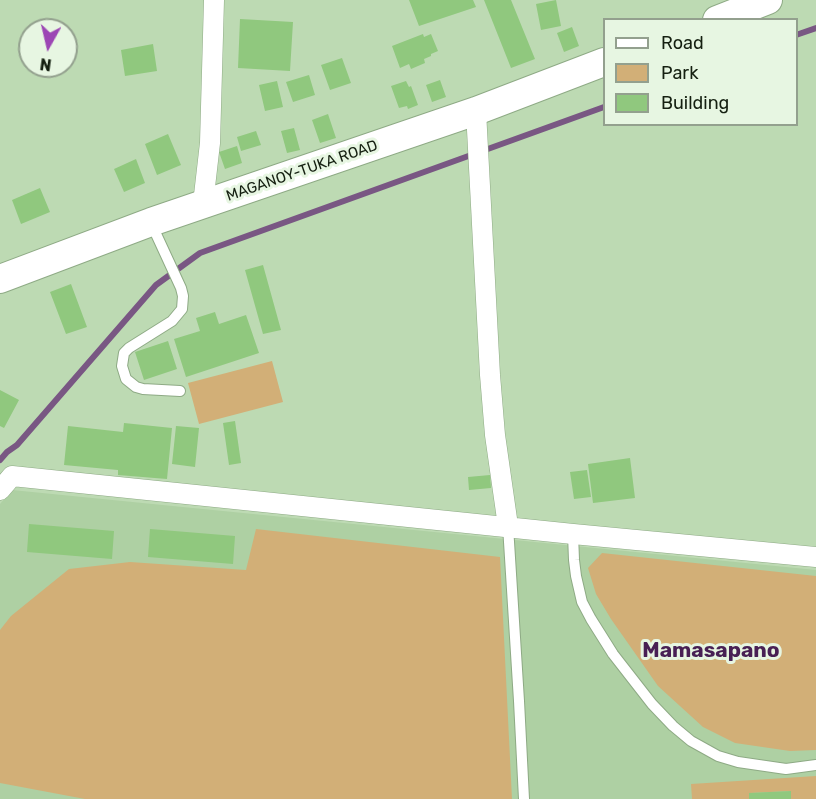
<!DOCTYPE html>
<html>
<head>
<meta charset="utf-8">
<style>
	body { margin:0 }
	#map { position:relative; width:816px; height:799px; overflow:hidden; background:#bddab3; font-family:Rubik,sans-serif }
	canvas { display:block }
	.legend { position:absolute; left:603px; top:18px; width:195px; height:108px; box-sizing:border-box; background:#e7f6e2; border:2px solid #93a08e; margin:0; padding:8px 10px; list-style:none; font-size:18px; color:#152011 }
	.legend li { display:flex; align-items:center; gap:12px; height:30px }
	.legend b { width:30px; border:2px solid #93a08e }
	.north { position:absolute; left:18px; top:18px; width:60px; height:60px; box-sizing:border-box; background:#e7f6e2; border:2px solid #93a08e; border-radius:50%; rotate:188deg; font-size:16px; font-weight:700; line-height:24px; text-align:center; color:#152011 }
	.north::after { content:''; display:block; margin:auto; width:21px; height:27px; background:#9c46b4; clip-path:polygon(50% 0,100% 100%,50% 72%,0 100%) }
</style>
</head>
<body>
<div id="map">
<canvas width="816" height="799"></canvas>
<ul class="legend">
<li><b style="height:8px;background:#fff"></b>Road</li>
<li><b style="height:16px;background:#d2af77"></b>Park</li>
<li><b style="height:16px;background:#90c87e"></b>Building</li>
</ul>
<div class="north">N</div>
</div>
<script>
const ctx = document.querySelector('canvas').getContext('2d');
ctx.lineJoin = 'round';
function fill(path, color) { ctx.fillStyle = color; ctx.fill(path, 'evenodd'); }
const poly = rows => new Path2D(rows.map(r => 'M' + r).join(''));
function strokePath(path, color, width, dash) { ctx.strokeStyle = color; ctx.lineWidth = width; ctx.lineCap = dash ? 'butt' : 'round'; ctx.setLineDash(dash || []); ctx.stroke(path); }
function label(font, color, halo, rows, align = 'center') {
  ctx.font = font + ' Rubik,sans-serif'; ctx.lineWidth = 6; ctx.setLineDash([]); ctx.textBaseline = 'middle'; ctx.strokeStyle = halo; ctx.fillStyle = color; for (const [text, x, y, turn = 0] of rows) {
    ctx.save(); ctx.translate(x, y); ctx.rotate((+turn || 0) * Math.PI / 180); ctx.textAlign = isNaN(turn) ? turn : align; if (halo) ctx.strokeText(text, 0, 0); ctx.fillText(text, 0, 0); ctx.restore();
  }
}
fill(poly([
	[12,490,816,570,816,799,0,799,0,504]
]), '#aed0a3');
fill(poly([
	[272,361,283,402,199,424,188,383],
	[256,529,500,557,512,799,85,799,0,783,0,630,11,616,69,569,130,562,246,570],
	[602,553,816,576,816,750,790,751,735,743,703,727,658,686,611,619,596,594,588,568],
	[816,776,816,799,791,799,790,791,750,793,749,799,692,799,691,784]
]), '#d2af77');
strokePath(poly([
	[796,35,816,28],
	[0,460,7,452,17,445,156,285,200,253,604,107]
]), '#795783', 6);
fill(poly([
	[409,0,473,0,476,7,419,26],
	[484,0,511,0,535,59,511,68],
	[556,0,561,26,541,30,536,4],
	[240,19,293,22,290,71,238,68],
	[572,27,579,46,564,52,557,33],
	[423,34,424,37,431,34,438,51,431,54,431,56,424,59,425,63,411,69,409,64,400,68,392,46],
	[153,44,157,71,125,76,121,50],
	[342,58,351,83,330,90,321,65],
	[309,75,315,95,293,102,286,82],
	[440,80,446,97,432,102,426,85],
	[277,81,283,107,265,111,259,85],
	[406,81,409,87,411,86,418,105,408,109,407,106,399,108,391,86],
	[328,114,336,138,320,143,312,120],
	[294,128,300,150,287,153,281,131],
	[256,131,261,145,241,151,237,137],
	[168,134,181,165,157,175,145,144],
	[237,146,242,163,225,169,219,152],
	[136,159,145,183,124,192,114,169],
	[40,188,50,212,21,224,12,200],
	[263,265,281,330,263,334,245,270],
	[71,284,87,327,66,334,50,292],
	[215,312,219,324,246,315,259,353,186,377,174,339,200,331,196,318],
	[168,341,177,369,144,380,135,352],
	[0,390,19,400,4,428,0,426],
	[235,421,241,463,229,465,223,423],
	[124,423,172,428,167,479,118,475,118,470,64,465,68,426,123,432],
	[176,426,199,428,195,467,172,464],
	[630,458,635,498,593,503,588,464],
	[587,470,591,497,574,499,570,472],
	[490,475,491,488,469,490,468,477],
	[29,524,114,531,112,559,27,552],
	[150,529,235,536,233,564,148,557],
	[791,791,791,799,749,799,749,793]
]), '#90c87e');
const lane = poly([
	[151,223,181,288,183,296,182,309,172,321,129,348,124,353,122,366,126,379,136,387,143,389,180,391],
	[508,526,519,701,524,799],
	[573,534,574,560,576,576,582,602,591,619,613,654,652,704,673,726,691,741,718,756,738,762,786,769,816,765]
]);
const street = poly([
	[476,111,490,375,495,435,508,526],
	[203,204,210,143,214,0],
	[0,490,12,476,573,534,816,557]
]);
const secondary = poly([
	[717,20,768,0],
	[0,279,151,222,476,111,604,62]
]);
strokePath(lane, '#8eaa85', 12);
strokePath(street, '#8eaa85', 21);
strokePath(secondary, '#8eaa85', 30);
strokePath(lane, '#fff', 10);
strokePath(street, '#fff', 20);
strokePath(secondary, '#fff', 28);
label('15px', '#152011', '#e7f6e2', [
	["MAGANOY-TUKA ROAD",302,171,-19]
]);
label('bold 21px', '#482054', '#e7f6e2', [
	["Mamasapano",711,651]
]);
</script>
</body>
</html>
